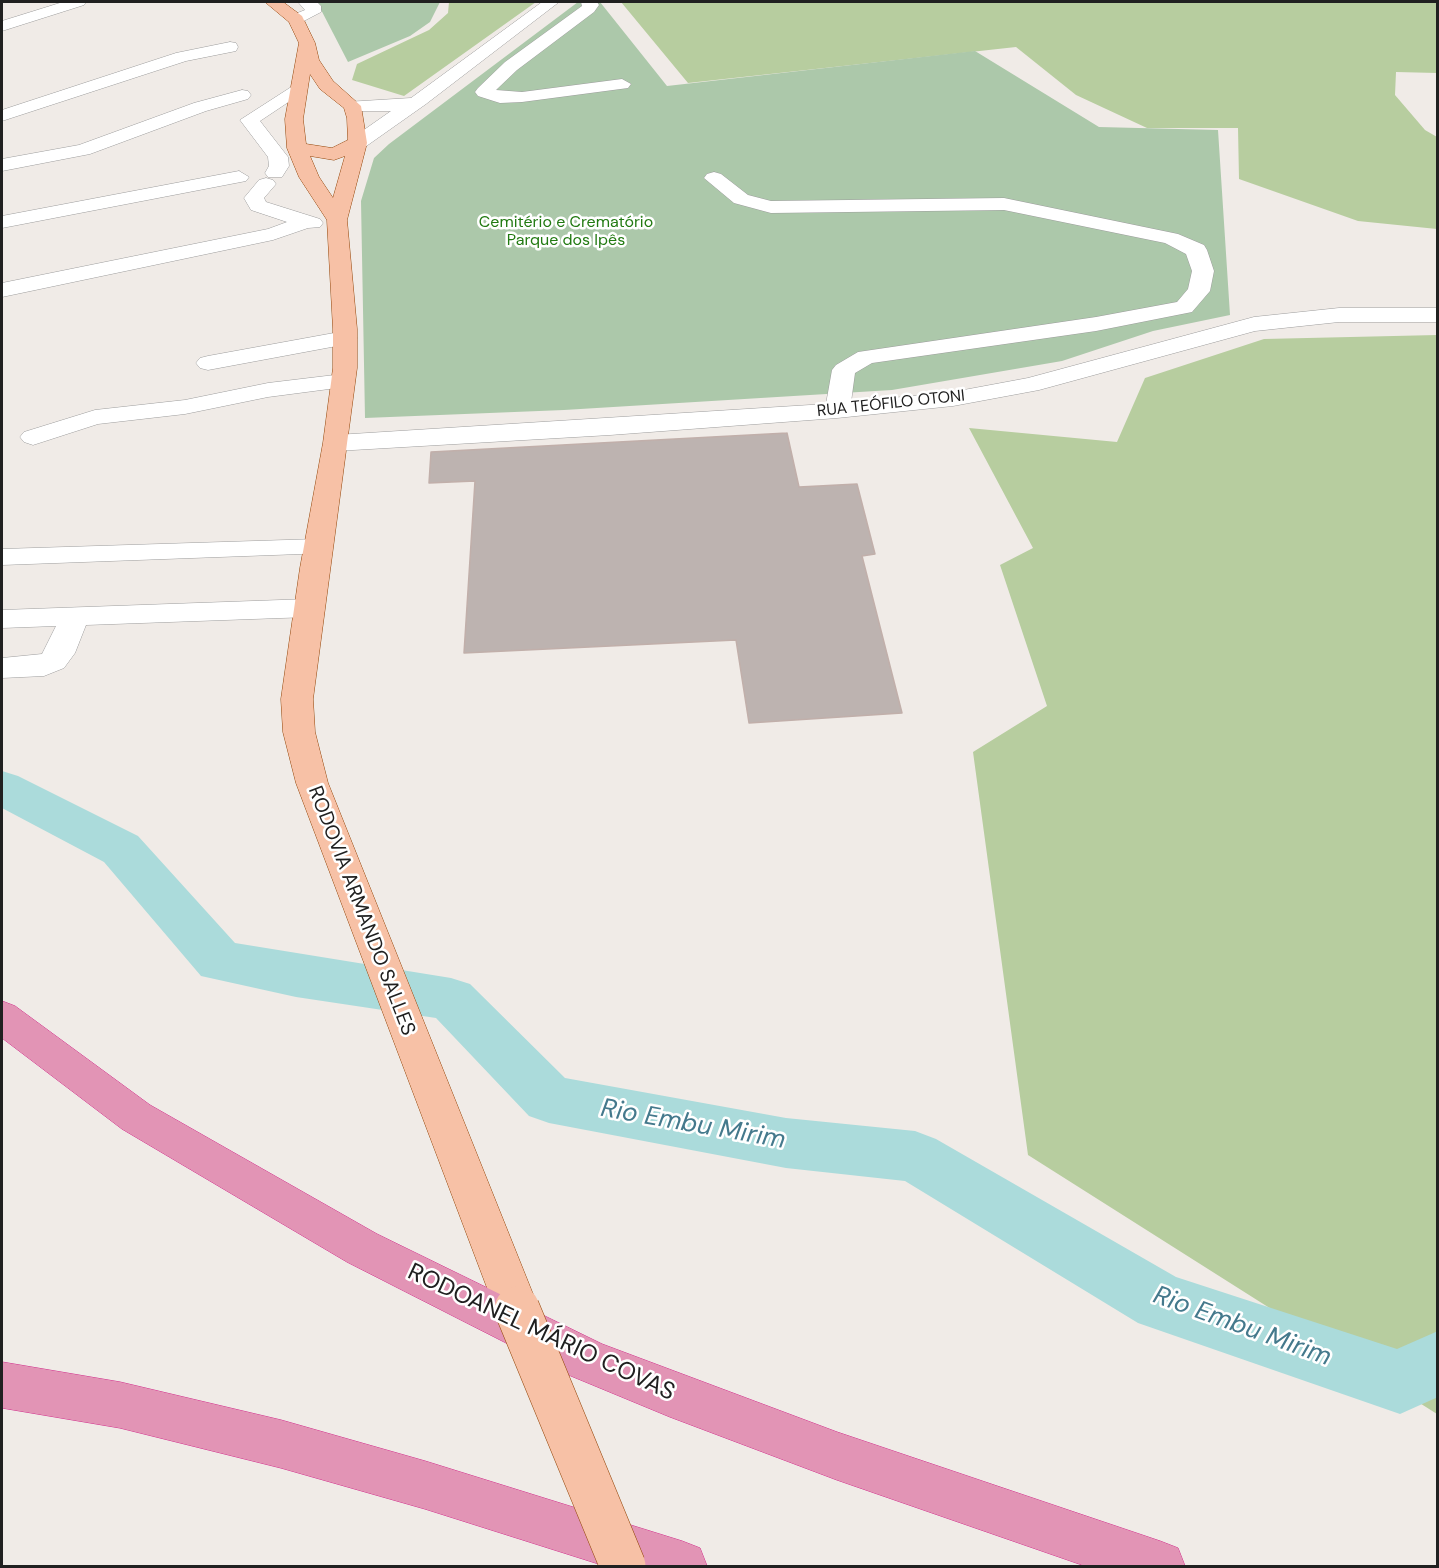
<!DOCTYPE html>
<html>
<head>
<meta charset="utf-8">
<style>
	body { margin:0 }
	#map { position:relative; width:1439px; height:1568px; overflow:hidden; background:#f0ebe7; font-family:"DM Sans",sans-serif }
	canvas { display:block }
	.frame { position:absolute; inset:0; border:3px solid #202020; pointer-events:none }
</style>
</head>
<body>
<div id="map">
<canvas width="1439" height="1568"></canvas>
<div class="frame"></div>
</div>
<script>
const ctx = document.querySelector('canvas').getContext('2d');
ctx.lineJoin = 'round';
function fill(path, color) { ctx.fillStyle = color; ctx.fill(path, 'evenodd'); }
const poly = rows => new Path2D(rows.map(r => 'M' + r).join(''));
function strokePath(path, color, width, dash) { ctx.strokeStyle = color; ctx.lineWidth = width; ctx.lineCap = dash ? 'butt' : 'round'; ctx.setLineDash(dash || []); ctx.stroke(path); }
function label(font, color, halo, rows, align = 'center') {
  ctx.font = font + ' "DM Sans",sans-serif'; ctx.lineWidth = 5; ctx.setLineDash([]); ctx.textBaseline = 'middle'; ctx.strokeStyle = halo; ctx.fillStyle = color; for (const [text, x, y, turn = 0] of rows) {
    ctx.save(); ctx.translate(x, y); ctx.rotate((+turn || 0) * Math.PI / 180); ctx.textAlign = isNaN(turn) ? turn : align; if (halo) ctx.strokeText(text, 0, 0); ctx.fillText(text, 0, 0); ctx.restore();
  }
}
fill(poly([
	[449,2,536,2,404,96,352,80,357,64,429,30,448,13],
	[621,2,1437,2,1437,73,1396,72,1395,95,1425,130,1437,137,1437,229,1358,221,1239,179,1238,128,1147,128,1076,95,1016,47,688,83],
	[1437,335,1438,335,1437,1414,1028,1155,973,752,1047,706,1000,565,1033,548,969,428,1117,442,1145,378,1264,339]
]), '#b7cd9f');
fill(poly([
	[317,2,440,2,430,22,410,36,348,62],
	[578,2,600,2,667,86,975,51,1099,127,1218,130,1230,315,1153,331,1062,361,892,390,564,410,365,418,361,201,374,158,389,144]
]), '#acc8aa');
fill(poly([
	[2,771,18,776,138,836,235,943,451,978,470,984,565,1078,786,1118,915,1131,936,1139,1176,1277,1397,1349,1438,1331,1438,1397,1400,1414,1138,1323,905,1181,786,1168,549,1123,529,1116,436,1018,296,997,201,976,104,862,2,808,2,771]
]), '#abdbdb');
const building = poly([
	[787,433,799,487,857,484,875,554,862,556,902,713,749,723,736,640,464,653,475,481,429,483,431,452,787,433]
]);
fill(building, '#bdb3b0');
strokePath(building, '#c1afaa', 1.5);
const minor = poly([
	[63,2,86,2,84,5,2,31,2,21,63,2],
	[298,2,317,2,321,6,321,12,302,22,290,22,288,19,290,16,305,10,298,2],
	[542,2,559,2,426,104,365,147,351,147,349,143,351,139,391,111,352,111,343,106,346,102,411,98,542,2],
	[581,2,597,2,599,5,594,12,517,70,496,90,522,92,622,79,631,84,628,88,522,102,500,103,478,96,475,92,478,88,505,62,582,6,581,2],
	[230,42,236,43,238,47,236,51,186,61,2,121,2,110,176,53,230,42],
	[299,82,308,87,305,91,260,121,288,157,289,166,282,177,268,177,265,173,269,166,268,157,240,120,299,82],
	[242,90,248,91,251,95,248,99,206,111,90,154,2,171,2,159,79,145,194,103,242,90],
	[239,171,249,177,246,181,2,228,2,216,239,171],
	[714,172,721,174,748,195,771,201,1004,198,1178,234,1204,245,1207,250,1214,271,1210,291,1192,312,1096,331,872,363,855,373,851,402,953,392,1028,378,1254,317,1339,308,1438,308,1438,322,1339,322,1255,331,1039,390,953,406,837,418,610,435,336,451,327,448,323,443,327,438,336,435,826,404,832,370,836,365,858,352,1096,317,1177,302,1188,289,1192,271,1186,254,1165,243,1004,210,771,213,734,203,704,178,707,174,714,172],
	[266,178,273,180,276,184,264,198,266,202,320,219,323,223,320,227,308,228,273,240,2,297,2,283,268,229,287,222,251,210,244,198,259,180,266,178],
	[345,331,353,333,357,338,353,343,208,370,200,368,196,363,200,358,208,356,345,331],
	[343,374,352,376,355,381,352,386,268,397,185,414,98,424,33,445,24,442,20,437,24,432,95,410,185,400,268,383,343,374],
	[318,539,328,541,332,547,328,553,2,565,2,549,318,539],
	[309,599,319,602,324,608,319,614,309,617,86,625,75,653,64,668,44,676,2,678,2,658,42,654,56,626,2,628,2,610,309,599]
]);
const major = poly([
	[265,2,283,2,302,16,315,43,319,60,333,81,361,106,367,143,347,220,357,329,357,368,313,699,315,732,328,783,539,1309,533,1324,517,1330,501,1324,495,1309,296,783,283,732,281,699,300,568,323,443,333,368,333,329,327,220,299,177,287,148,285,119,299,43,289,22,265,2],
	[310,74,320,89,344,108,347,118,348,140,332,148,306,144,303,119,310,74],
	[310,156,334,160,345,156,333,198,319,177,310,156]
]);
const highway = poly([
	[2,1001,15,1006,150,1105,252,1163,377,1234,602,1344,837,1432,1160,1541,1178,1548,1185,1566,1085,1566,837,1480,670,1417,571,1376,347,1262,122,1129,2,1038,2,1001],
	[2,1362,120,1382,281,1420,425,1461,682,1541,700,1548,707,1566,605,1566,425,1509,281,1468,120,1428,2,1408,2,1362]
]);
strokePath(minor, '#9d9d9d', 1);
strokePath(major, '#934509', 1);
strokePath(highway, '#d1318d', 1);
fill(minor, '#fff');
fill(major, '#f7c1a6');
fill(highway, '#e294b5');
const majorBridge = poly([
	[517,1309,623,1566]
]);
strokePath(majorBridge, '#934509', 46, []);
strokePath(majorBridge, '#f7c1a6', 45);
label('16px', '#227a12', '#fff', [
	["Cemitério e Crematório",566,223],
	["Parque dos Ipês",566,241]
]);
label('16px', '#202020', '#fff', [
	["RUA TEÓFILO OTONI",891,404,-6]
]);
label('20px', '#202020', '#fff', [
	["RODOVIA ARMANDO SALLES",361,911,69]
]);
label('24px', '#202020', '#fff', [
	["RODOANEL MÁRIO COVAS",541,1333,25]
]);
label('italic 26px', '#44798c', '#fff', [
	["Rio Embu Mirim",693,1125,10],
	["Rio Embu Mirim",1242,1327,20]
]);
</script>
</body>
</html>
